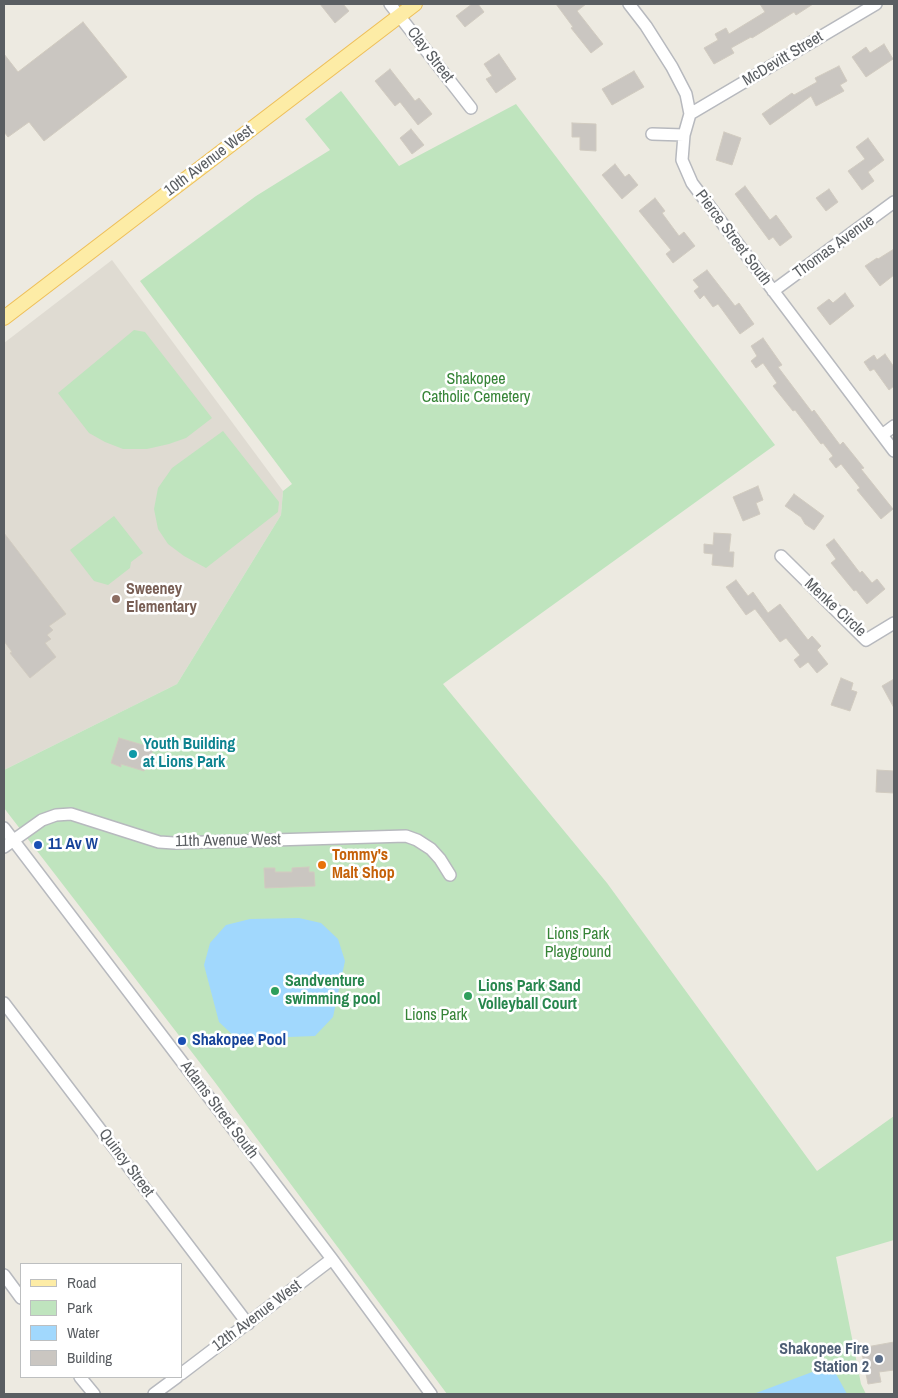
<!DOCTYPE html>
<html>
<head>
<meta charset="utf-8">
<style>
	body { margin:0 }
	#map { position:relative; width:898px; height:1398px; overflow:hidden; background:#edeae1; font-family:"Archivo Narrow",sans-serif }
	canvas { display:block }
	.frame { position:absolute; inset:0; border:5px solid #5a5e62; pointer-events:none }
	.legend { position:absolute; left:20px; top:1263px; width:162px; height:115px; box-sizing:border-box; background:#fff; border:1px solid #bdbfc0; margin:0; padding:6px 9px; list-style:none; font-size:15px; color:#5a5e62 }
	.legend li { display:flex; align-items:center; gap:10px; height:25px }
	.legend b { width:25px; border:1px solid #bdbfc0 }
</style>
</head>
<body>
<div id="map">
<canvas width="898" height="1398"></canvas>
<div class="frame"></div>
<ul class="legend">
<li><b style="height:6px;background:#fdeca6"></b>Road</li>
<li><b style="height:14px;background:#bfe4be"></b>Park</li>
<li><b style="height:14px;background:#a1d8fd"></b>Water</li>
<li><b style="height:14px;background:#cac6c1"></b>Building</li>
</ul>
</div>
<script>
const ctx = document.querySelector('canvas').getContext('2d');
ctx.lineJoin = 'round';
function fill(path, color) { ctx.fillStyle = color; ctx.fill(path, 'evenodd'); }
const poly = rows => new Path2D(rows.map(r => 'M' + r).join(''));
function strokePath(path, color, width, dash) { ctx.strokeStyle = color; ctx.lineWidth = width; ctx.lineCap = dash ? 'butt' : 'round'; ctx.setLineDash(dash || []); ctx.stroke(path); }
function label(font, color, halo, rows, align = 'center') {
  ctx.font = font + ' "Archivo Narrow",sans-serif'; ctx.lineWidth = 5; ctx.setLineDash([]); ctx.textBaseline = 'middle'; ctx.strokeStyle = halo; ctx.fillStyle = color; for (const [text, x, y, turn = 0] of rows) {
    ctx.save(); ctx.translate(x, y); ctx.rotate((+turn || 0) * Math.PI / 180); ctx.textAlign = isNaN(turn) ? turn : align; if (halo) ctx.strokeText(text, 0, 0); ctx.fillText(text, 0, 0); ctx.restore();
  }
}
fill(poly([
	[112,260,283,491,281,515,177,684,4,770,4,343]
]), '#dfdbd2');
fill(poly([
	[341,91,399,166,516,104,775,445,443,684,607,883,817,1171,894,1116,894,1240,836,1257,861,1384,866,1394,447,1394,214,1081,4,808,4,770,177,684,281,515,283,491,292,484,140,281,256,196,330,150,305,119],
	[134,330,145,332,212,418,186,438,169,444,147,449,123,449,105,442,89,433,58,393],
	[223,431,279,502,278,512,206,568,184,556,168,544,158,529,154,509,158,488,172,468],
	[114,516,143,553,131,562,130,568,108,585,94,581,70,550]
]), '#bfe4be');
fill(poly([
	[299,918,321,923,338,939,345,961,333,1017,315,1036,237,1039,219,1022,204,965,210,943,226,925,250,919],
	[831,1365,847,1394,749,1394,756,1393]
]), '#a1d8fd');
const building = poly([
	[320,4,343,4,349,11,335,23,320,4],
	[472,4,478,4,484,12,465,27,456,16,472,4],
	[556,4,586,4,577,11,603,44,591,53,571,28,573,27,556,4],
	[760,4,813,4,796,15,794,12,752,38,751,37,731,48,734,53,714,64,704,48,718,40,715,34,726,28,729,34,765,12,760,4],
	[83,22,127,77,44,141,29,122,8,137,4,132,4,54,18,72,83,22],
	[884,44,893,59,866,77,852,57,866,47,870,53,884,44],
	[499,54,516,79,496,93,486,79,492,76,484,64,499,54],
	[839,66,847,81,840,85,844,91,816,106,811,96,770,125,762,114,792,93,794,95,817,82,815,78,839,66],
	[390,69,415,101,419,98,432,114,418,125,400,102,395,106,375,81,390,69],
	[634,71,644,87,612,105,602,89,634,71],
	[572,123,596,124,596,151,580,150,580,137,572,137,572,123],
	[411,129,424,145,412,154,400,138,411,129],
	[724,132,741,138,732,165,716,160,724,132],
	[868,138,884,160,868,172,874,181,862,190,848,171,865,159,856,147,868,138],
	[615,164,625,177,629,174,638,185,622,199,602,175,615,164],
	[745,186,770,220,776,215,792,237,780,246,773,237,769,240,735,194,745,186],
	[829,189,838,202,826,211,816,198,829,189],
	[655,198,665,211,662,213,679,236,684,232,695,246,673,263,666,254,671,250,639,211,655,198],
	[894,249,894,275,880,286,865,266,877,258,878,259,894,249],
	[707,270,735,306,739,303,754,324,740,334,718,304,713,307,704,295,700,299,694,291,699,287,693,280,707,270],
	[845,293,854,306,830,325,817,308,829,299,833,303,845,293],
	[763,338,782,365,778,367,812,412,814,410,840,445,843,442,864,468,861,469,893,509,881,519,857,490,860,488,841,464,836,468,829,459,833,456,823,443,821,444,795,410,793,411,773,386,777,383,763,363,756,368,751,361,757,356,751,346,763,338],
	[885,354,894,367,894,386,889,390,874,369,870,371,864,362,874,355,877,360,885,354],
	[758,486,763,500,756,503,760,514,743,521,733,497,758,486],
	[794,494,824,516,814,530,805,524,801,517,785,506,794,494],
	[4,533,66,614,49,626,53,630,47,635,51,639,45,643,56,657,30,678,10,653,12,652,4,641,4,533],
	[714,533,731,534,729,552,734,552,733,567,712,565,713,554,704,553,704,544,713,545,714,533],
	[834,539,860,573,862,571,872,583,877,579,885,589,867,604,856,590,854,591,831,563,836,559,826,545,834,539],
	[736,580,748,596,753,592,768,613,780,604,808,640,812,636,821,646,817,650,828,664,817,673,808,662,800,668,794,660,800,655,786,638,780,642,755,609,746,615,733,597,726,587,736,580],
	[841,678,853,683,851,690,857,692,850,711,831,705,841,678],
	[894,679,894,708,882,686,894,679],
	[119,738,153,748,150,760,147,760,144,771,121,764,121,767,111,763,119,738],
	[877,770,894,771,894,793,876,792,877,770],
	[309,867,309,872,314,872,315,886,265,888,264,868,275,868,275,872,292,872,292,868,309,867],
	[894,1342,894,1370,879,1372,881,1382,868,1384,861,1348,894,1342]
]);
fill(building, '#cac6c1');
strokePath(building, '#d1cbc0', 1);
const minor = poly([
	[390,4,471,108],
	[629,4,646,26,672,67,686,94,690,114,684,135,682,160,692,183,894,451],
	[690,114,876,4],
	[652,134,684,135],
	[773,291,894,202],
	[882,435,894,426],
	[781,556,866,640,894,623],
	[4,828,332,1259,431,1394],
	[4,847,42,820,56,815,71,814,159,842,174,843,406,836,417,840,431,849,440,859,450,875],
	[4,1003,248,1324],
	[4,1275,21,1298],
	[181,1374,332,1259],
	[80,1377,94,1394],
	[154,1394,177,1377]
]);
const major = poly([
	[4,318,415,4]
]);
strokePath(minor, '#b7b9be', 14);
strokePath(major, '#eebf59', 16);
strokePath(minor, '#fff', 11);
strokePath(major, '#fdeca6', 14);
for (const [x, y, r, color] of [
	[116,599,5,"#8d6e63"],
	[133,754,5,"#0f9aa8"],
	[38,845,5,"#1a4fb4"],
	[322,865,5,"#e8710a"],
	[275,991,5,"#2e9e5b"],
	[468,996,5,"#2e9e5b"],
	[182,1041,5,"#1a4fb4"],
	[879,1359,5,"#5c6f8a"]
]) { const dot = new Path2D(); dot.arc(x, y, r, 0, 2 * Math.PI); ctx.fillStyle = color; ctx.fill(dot); strokePath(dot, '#fff', 2); }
label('16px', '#5a5e62', '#fff', [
	["Clay Street",430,55,52],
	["McDevitt Street",783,59,-31],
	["10th Avenue West",209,161,-37],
	["Pierce Street South",733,238,53],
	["Thomas Avenue",834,247,-36],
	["Menke Circle",835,608,43],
	["11th Avenue West",228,841,-1],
	["Adams Street South",219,1110,53],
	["Quincy Street",126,1163,53],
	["12th Avenue West",257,1316,-37]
]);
label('16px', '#368437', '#fff', [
	["Shakopee",476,380],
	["Catholic Cemetery",476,398],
	["Lions Park",578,935],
	["Playground",578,953],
	["Lions Park",436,1016]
]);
label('bold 16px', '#785e54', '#fff', [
	["Sweeney",126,590],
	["Elementary",126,608]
], 'left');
label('bold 16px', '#0d838f', '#fff', [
	["Youth Building",143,745],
	["at Lions Park",143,763]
], 'left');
label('bold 16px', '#164399', '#fff', [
	["11 Av W",48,845],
	["Shakopee Pool",192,1041]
], 'left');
label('bold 16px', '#c56008', '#fff', [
	["Tommy's",332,856],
	["Malt Shop",332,874]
], 'left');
label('bold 16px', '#27864d', '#fff', [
	["Sandventure",285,982],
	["swimming pool",285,1000],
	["Lions Park Sand",478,987],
	["Volleyball Court",478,1005]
], 'left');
label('bold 16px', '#4e5e75', '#fff', [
	["Shakopee Fire",869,1350],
	["Station 2",869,1368]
], 'right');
</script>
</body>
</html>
